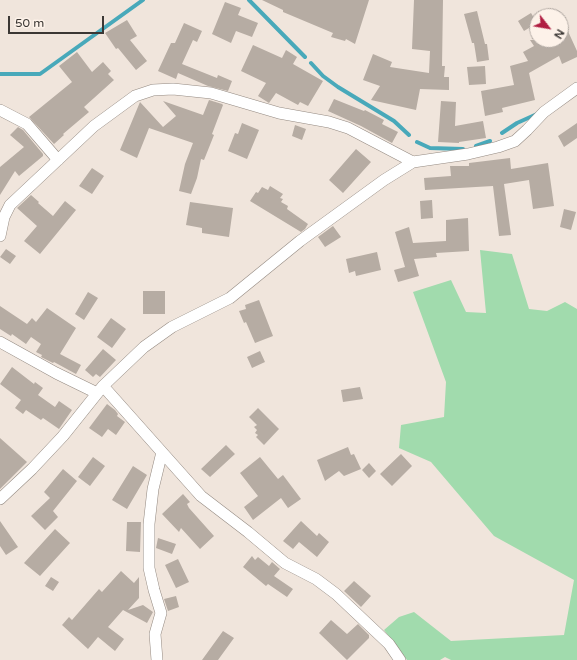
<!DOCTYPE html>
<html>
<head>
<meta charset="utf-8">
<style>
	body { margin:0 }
	#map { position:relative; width:577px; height:660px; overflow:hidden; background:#f0e5dc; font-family:"Varela Round",sans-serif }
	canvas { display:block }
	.north { position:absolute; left:529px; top:8px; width:40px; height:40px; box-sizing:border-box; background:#fdf2e9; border:1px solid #afa7a1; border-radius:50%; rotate:121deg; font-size:11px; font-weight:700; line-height:16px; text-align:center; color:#3b3734 }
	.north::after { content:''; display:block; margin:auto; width:14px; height:18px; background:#b01d41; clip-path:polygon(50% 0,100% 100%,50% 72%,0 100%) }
	.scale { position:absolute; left:8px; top:16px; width:96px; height:18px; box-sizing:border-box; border:2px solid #3b3734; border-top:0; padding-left:5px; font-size:12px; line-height:14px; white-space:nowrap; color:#3b3734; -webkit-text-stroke:3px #fdf2e9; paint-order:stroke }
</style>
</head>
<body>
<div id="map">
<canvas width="577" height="660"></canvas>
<div class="north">N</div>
<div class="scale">50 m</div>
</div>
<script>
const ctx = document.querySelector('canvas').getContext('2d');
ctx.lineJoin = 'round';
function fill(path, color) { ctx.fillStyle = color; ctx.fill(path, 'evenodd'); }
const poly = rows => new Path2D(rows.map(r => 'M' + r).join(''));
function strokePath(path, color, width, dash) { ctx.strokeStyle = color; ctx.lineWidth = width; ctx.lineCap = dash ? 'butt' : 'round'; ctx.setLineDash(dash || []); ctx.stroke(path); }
fill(poly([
	[480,250,512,254,529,309,547,311,565,302,577,309,577,660,451,660,445,657,440,660,407,660,384,630,399,617,414,612,451,641,564,635,574,580,494,536,431,462,399,448,401,425,444,417,446,382,413,292,451,280,466,312,486,313]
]), '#a1dbad');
strokePath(poly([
	[249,0,305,57],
	[311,63,323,76,338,87,394,121,409,135],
	[0,74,40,74,143,0],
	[502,133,517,123,537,114],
	[417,142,430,148,463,149],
	[476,146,490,141]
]), '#48a9ba', 4);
fill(poly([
	[262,0,369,0,355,44,346,39,345,41,331,37,333,33,283,12,283,10],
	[414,0,443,0,442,66,445,66,444,77,449,77,449,90,420,89,416,110,371,100,380,86,363,80,373,54,392,62,390,67,429,73,430,51,412,49],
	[225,2,241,8,238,15,258,23,252,37,236,31,231,43,212,34],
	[477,11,485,44,487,44,489,60,477,62,474,43,472,43,464,14],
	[531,13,537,23,524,31,518,21],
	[561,16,577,51,577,57,562,64,559,56,529,73,535,100,502,108,503,112,485,116,481,91,514,85,510,66,528,61,523,52,534,46,530,40,561,40],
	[127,20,137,36,130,40,147,61,136,70,118,48,116,49,105,33],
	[184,23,202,31,197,42,193,40,182,64,217,78,218,75,232,81,228,91,208,86,178,73,176,79,158,71,171,43,175,43],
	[253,45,282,58,286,50,297,57,293,64,323,81,308,106,300,102,298,105,276,93,269,103,258,96,266,83,241,71],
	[77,52,92,72,103,62,111,71,108,74,114,80,84,107,89,112,63,134,64,135,54,144,29,117,72,82,59,66],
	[485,66,486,84,469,85,467,67],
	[334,99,364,111,365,110,384,120,382,124,398,132,392,143,361,126,328,111],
	[209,100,222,104,223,105,212,134,214,135,204,160,201,159,197,178,191,194,179,191,185,164,193,143,149,128,137,158,120,150,140,102,163,127,176,116,163,101,203,115],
	[441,101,456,102,455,126,483,121,486,138,459,142,459,143,438,142],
	[242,123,259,130,247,159,228,151,235,133,238,134],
	[577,123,577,138,564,147,558,136],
	[295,125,306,129,302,140,292,136],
	[18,127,23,130,43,154,43,156,19,176,15,171,0,195,0,167,24,147,10,135],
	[356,149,371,162,343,193,329,180],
	[510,158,511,169,548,163,554,206,533,209,529,180,504,184,511,235,499,236,493,186,425,190,424,178,451,176,450,166,469,166,469,163],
	[92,168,104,176,92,194,79,186],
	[270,186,283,194,280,198,283,199,281,202,288,206,287,209,308,224,305,229,301,232,250,201,256,192,258,193,262,187,268,190],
	[31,195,39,202,38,203,53,216,65,201,76,210,40,254,24,241,37,226,17,208],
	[432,200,433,218,421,219,420,201],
	[190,202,233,208,229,237,202,233,202,228,186,225],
	[564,209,576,212,571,230,560,227],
	[468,218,469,251,436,253,437,257,414,259,419,276,398,282,394,270,405,267,395,232,409,227,413,243,446,241,446,220],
	[333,226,341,237,325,247,318,237],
	[6,249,16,256,10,264,0,257],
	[377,252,381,270,356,276,355,271,349,273,346,259],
	[143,291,165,291,165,314,143,314],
	[88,292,98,298,84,320,75,314],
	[259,300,273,336,255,343,246,322,244,323,239,311,246,309,245,305],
	[0,306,27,324,32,318,36,322,47,308,76,328,60,354,81,365,76,374,54,362,53,363,41,357,42,355,36,352,41,344,31,337,26,344,12,334,11,336,0,329],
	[111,318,126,329,112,348,97,337],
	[103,349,116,360,100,377,96,374,93,377,85,370],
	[260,351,265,362,252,368,247,357],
	[12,367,34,384,35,382,43,388,38,395,55,407,59,401,72,410,59,429,43,418,41,420,26,410,23,414,15,408,21,400,0,384],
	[360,387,363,399,343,402,341,390],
	[107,404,115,410,118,414,117,416,125,422,116,435,108,429,102,437,89,428],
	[258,408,279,429,264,445,256,437,258,435,255,433,257,430,254,427,257,425,249,417],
	[0,438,27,462,0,489],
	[226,445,235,454,210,477,201,469],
	[348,447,351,455,354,454,361,469,344,476,339,471,325,481,317,460],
	[401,454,412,466,392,486,380,474],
	[93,457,105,466,90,486,78,477],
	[260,457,278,479,283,475,301,499,288,508,281,498,253,520,244,507,258,496,240,473],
	[369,463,376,471,369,478,362,470],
	[133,466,147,475,127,509,112,500],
	[63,469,77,481,53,511,58,517,45,530,31,516,50,498,44,492],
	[183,494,190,502,187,504,189,508,214,536,200,549,181,528,179,532,162,514],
	[0,521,18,547,6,555,0,546],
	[301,521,317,536,319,533,329,542,317,557,299,542,293,549,283,541],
	[127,522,141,522,140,552,126,551],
	[55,529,70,543,40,576,24,563],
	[158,538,176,544,172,554,156,548],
	[252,556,255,560,258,557,269,566,272,562,280,569,274,576,293,589,287,597,268,584,266,586,243,567],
	[178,559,189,582,176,588,165,565],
	[121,571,134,583,139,577,139,598,128,610,143,605,153,612,147,623,123,610,108,627,124,639,115,651,98,637,88,649,62,625,69,617,72,620,99,589,102,592],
	[51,577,59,582,53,591,45,586],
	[354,581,371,596,361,607,344,591],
	[176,596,179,607,168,611,164,599],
	[331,620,347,634,358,624,369,635,369,638,347,660,319,633],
	[223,631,234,638,218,660,202,660]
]), '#b6aca3');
const minor = poly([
	[0,110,27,124,58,160],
	[0,236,4,217,10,205,94,126,135,96,153,90,173,89,211,93,279,113,329,122,348,128,413,162],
	[0,342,56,373,97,393],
	[103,386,201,496,248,532,285,563,316,579,336,594,389,644,400,660],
	[0,499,32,469,63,436,103,386,144,347,172,327,230,298,300,241,384,180,413,162,468,154,498,147,515,141,527,130,544,112,577,88],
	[157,660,155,634,161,613,154,590,149,568,149,524,153,489,162,452]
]);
strokePath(minor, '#948a82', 12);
strokePath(minor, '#fff', 11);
</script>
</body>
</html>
